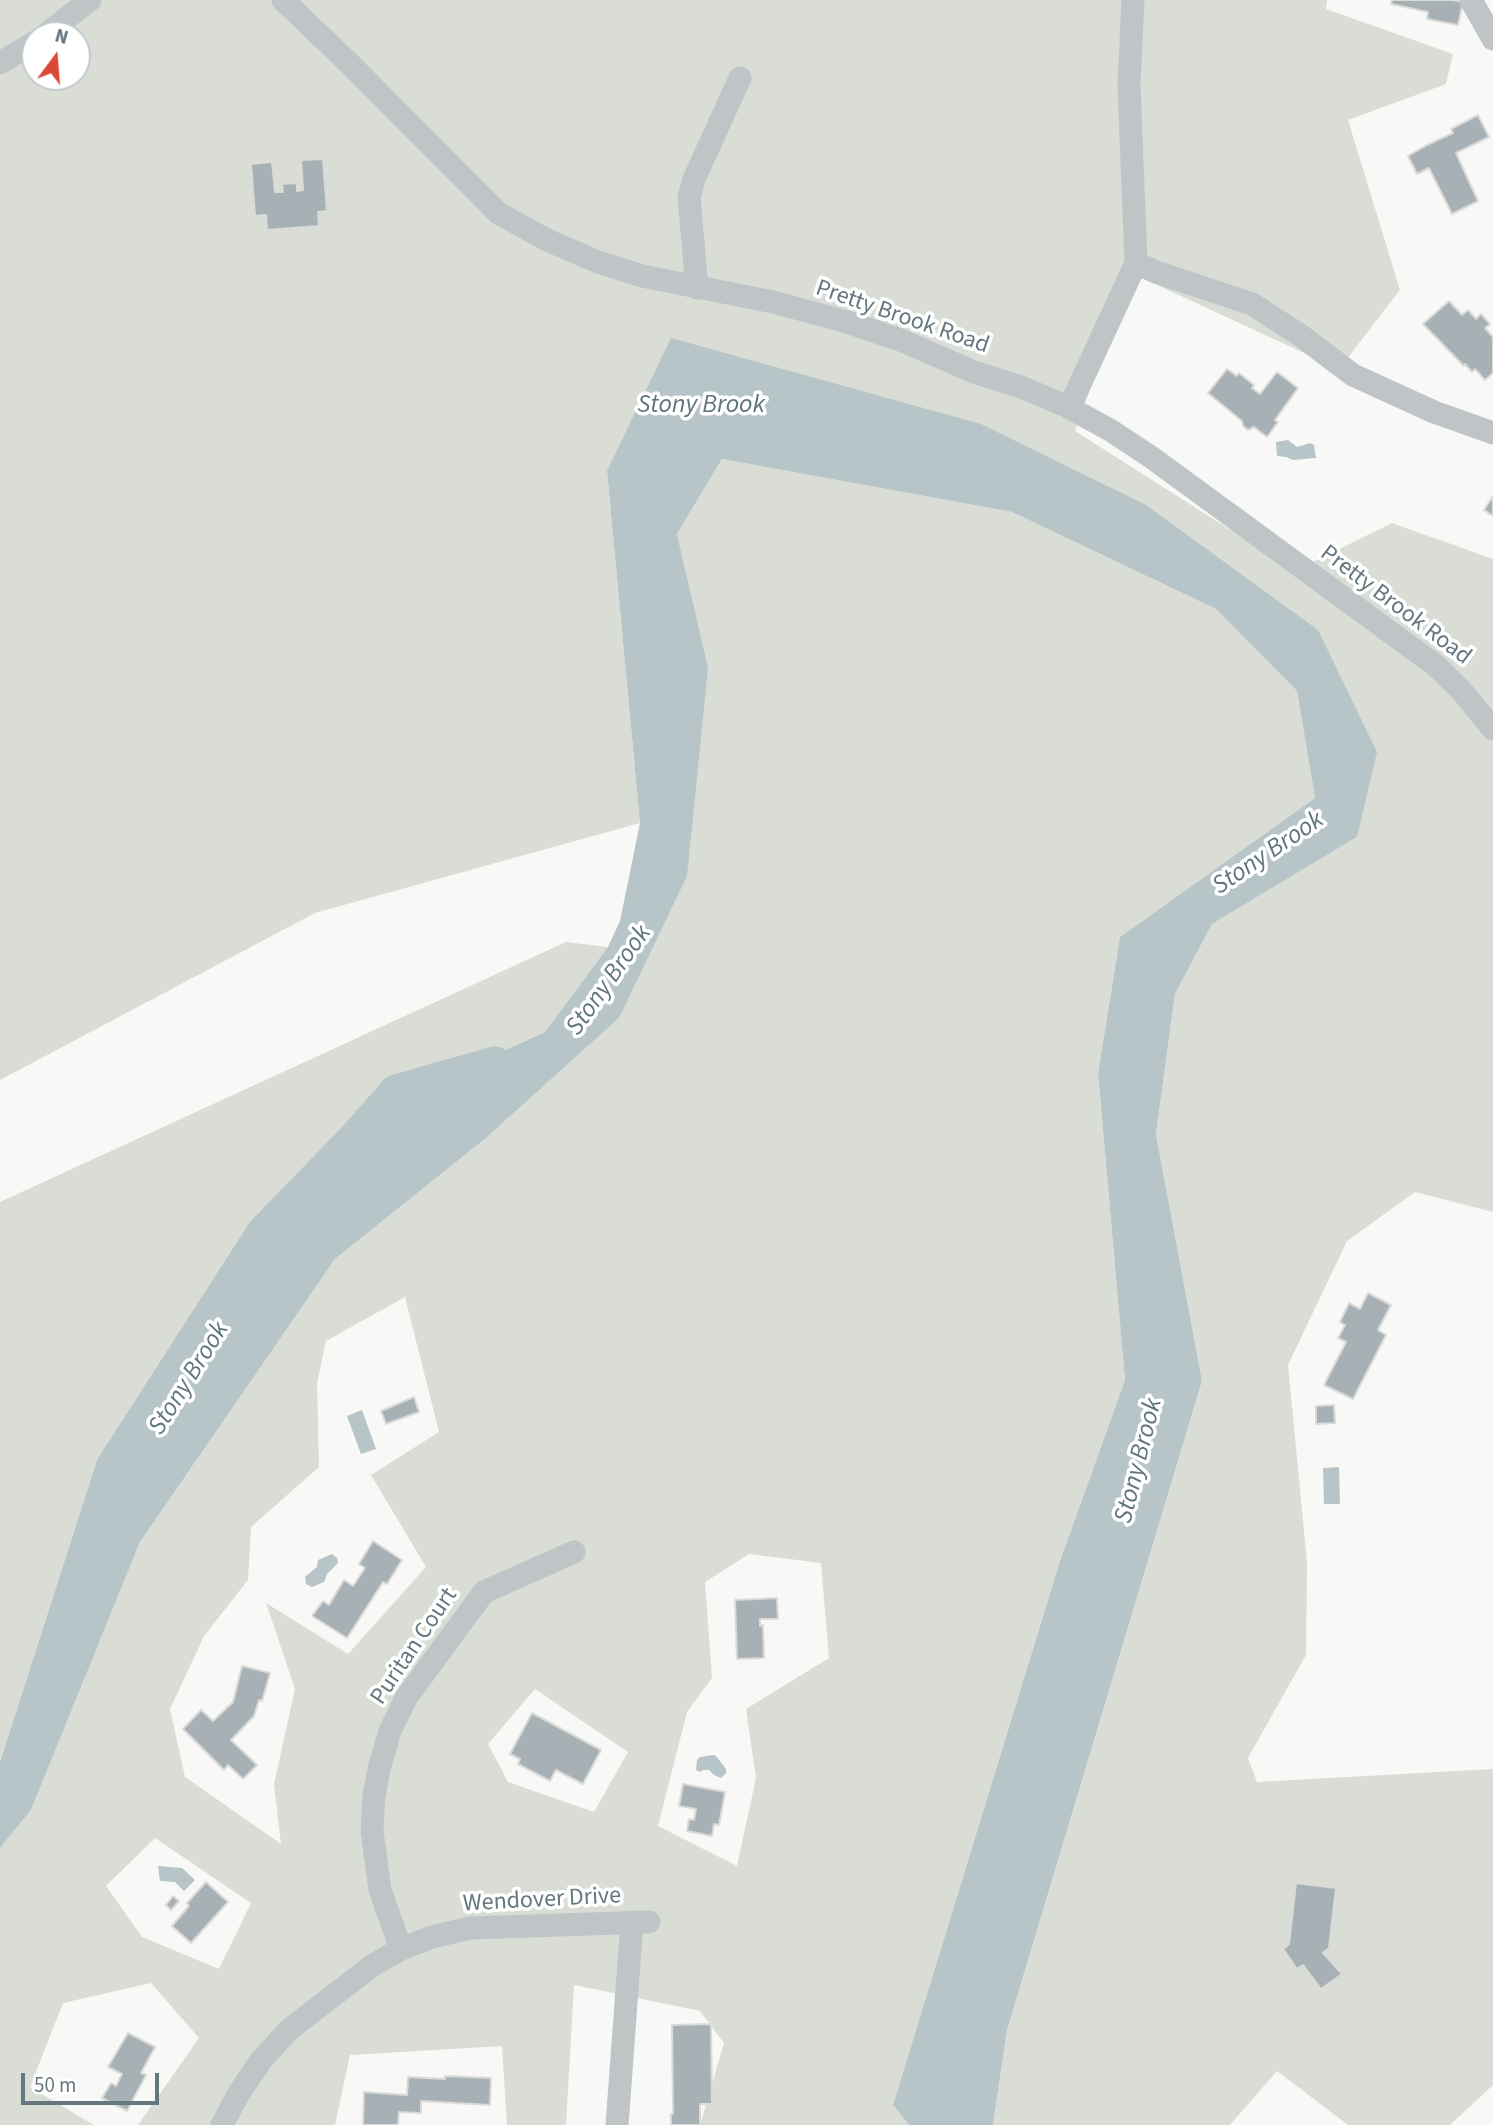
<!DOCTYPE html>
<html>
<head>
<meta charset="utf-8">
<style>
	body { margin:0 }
	#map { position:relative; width:1493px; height:2125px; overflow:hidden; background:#f8f8f6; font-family:"Source Sans 3",sans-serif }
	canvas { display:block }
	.north { position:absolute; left:21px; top:21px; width:70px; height:70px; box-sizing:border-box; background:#fff; border:2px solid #c1c9cc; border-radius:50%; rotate:16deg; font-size:19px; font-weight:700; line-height:28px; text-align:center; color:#65777f }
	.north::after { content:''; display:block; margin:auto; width:24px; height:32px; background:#dc4833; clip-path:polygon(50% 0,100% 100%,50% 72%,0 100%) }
	.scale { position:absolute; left:21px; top:2073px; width:138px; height:32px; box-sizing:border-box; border:4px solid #65777f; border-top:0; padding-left:9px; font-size:21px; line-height:24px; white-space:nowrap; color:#65777f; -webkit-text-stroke:5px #fff; paint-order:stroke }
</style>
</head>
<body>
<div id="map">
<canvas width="1493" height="2125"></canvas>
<div class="north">N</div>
<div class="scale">50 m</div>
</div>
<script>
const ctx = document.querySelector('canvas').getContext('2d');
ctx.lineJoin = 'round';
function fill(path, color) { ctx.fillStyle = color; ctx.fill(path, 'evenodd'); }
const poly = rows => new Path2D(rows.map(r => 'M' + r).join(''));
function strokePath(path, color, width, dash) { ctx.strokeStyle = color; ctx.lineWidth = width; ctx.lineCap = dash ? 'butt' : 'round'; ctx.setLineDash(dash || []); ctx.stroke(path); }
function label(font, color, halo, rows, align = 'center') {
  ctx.font = font + ' "Source Sans 3",sans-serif'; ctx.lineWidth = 7; ctx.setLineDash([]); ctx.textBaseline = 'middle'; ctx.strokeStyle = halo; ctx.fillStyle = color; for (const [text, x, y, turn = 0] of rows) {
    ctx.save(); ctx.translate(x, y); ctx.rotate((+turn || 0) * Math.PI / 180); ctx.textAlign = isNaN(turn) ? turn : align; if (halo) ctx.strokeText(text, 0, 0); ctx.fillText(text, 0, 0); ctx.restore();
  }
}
fill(poly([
	[0,0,1327,0,1326,9,1453,54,1446,84,1348,120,1400,290,1339,369,1131,273,1075,431,1295,571,1392,523,1493,559,1493,1212,1415,1192,1347,1241,1288,1365,1307,1562,1306,1655,1248,1758,1257,1782,1493,1769,1493,2085,1450,2125,1348,2125,1277,2071,1230,2125,993,2125,1007,2030,1202,1381,1156,1134,1175,994,1212,924,1357,837,1318,630,981,424,607,471,640,823,315,913,0,1080],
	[35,35,77,35,77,77,35,77],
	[722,459,1012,512,1216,609,1297,691,1315,798,1120,937,1098,1073,1125,1380,1060,1561,893,2105,909,2125,700,2125,724,2043,700,2011,574,1985,566,2125,507,2125,502,2046,350,2055,335,2125,138,2125,199,2038,151,1983,63,2003,30,2087,94,2125,0,2125,0,1848,31,1810,140,1542,335,1259,486,1138,619,1018,708,667,677,534],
	[405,1297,439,1432,371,1475,426,1567,348,1654,266,1603,295,1689,274,1784,281,1844,185,1777,170,1709,204,1636,248,1580,251,1527,319,1467,317,1383,326,1341],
	[749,1554,821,1563,829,1658,746,1709,756,1778,737,1866,658,1826,687,1712,712,1678,705,1582],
	[535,1689,628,1752,594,1812,508,1782,488,1744],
	[155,1838,251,1903,219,1969,142,1937,106,1886],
	[566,942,608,947,545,1032,346,1123,97,1460,0,1762,0,1202]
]), '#d9ddd5');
fill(poly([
	[671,338,981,424,1146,505,1318,630,1377,752,1357,837,1212,924,1175,994,1156,1134,1202,1381,1007,2030,993,2125,909,2125,893,2105,1060,1561,1125,1380,1098,1073,1120,937,1315,798,1297,691,1216,609,1012,512,722,459,677,534,708,667,687,876,619,1018,486,1138,335,1259,140,1542,31,1810,0,1848,0,1762,97,1460,250,1222,346,1123,545,1032,608,947,620,921,640,823,607,471],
	[1288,440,1297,447,1310,443,1314,445,1316,458,1293,460,1286,457,1277,456,1276,442],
	[362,1410,376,1449,361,1454,347,1416],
	[1339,1467,1340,1504,1324,1504,1323,1468],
	[332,1554,337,1558,338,1563,327,1574,324,1582,312,1587,306,1584,305,1577,317,1567,318,1560],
	[713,1755,716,1756,726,1769,726,1773,721,1778,714,1775,709,1770,703,1770,700,1772,696,1770,697,1760,700,1757],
	[158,1866,182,1868,195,1880,184,1891,175,1882,160,1881]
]), '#b7c5c8');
strokePath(poly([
	[352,1141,396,1091,495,1063]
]), '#b7c5c8', 33);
const building = poly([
	[1392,0,1453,0,1463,2,1458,25,1427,19,1428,12,1391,4,1392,0],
	[1478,115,1489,137,1456,153,1478,201,1452,214,1429,168,1417,174,1408,156,1427,145,1453,133,1451,129,1478,115],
	[323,159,327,211,318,212,319,226,267,230,266,215,255,216,251,164,272,162,275,192,283,192,282,184,297,183,297,191,303,190,301,160,323,159],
	[1449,301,1462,315,1468,310,1476,319,1481,314,1490,324,1485,328,1493,337,1493,373,1485,380,1475,369,1472,372,1465,364,1464,366,1423,324,1449,301],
	[1227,369,1237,376,1239,373,1254,385,1252,388,1260,394,1277,372,1298,388,1275,420,1278,422,1267,437,1254,427,1248,430,1243,426,1242,421,1208,393,1227,369],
	[1493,496,1493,516,1484,510,1493,496],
	[1368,1293,1391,1305,1378,1330,1386,1335,1353,1399,1324,1385,1346,1342,1338,1338,1345,1325,1340,1322,1349,1303,1360,1309,1368,1293],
	[414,1397,419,1412,386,1424,381,1411,414,1397],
	[1334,1405,1335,1423,1316,1424,1316,1406,1334,1405],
	[373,1541,402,1560,387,1584,383,1582,347,1638,312,1616,323,1601,329,1605,344,1580,353,1586,365,1568,359,1564,373,1541],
	[777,1598,778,1619,760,1619,760,1626,763,1625,764,1658,737,1659,735,1600,777,1598],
	[242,1666,270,1673,262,1701,259,1700,254,1716,231,1740,257,1765,243,1779,228,1765,224,1770,183,1729,201,1710,213,1721,233,1702,242,1666],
	[532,1713,601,1750,583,1784,556,1770,550,1781,518,1764,520,1759,510,1754,532,1713],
	[683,1784,725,1792,719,1825,714,1824,712,1836,687,1831,689,1819,694,1820,696,1809,679,1806,683,1784],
	[206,1882,228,1902,191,1943,172,1926,189,1906,187,1903,206,1882],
	[1296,1883,1336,1888,1329,1948,1323,1953,1342,1974,1321,1989,1303,1965,1297,1969,1283,1949,1289,1944,1296,1883],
	[173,1896,179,1901,171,1910,166,1905,173,1896],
	[711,2024,712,2104,700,2104,700,2125,671,2125,671,2114,673,2114,672,2025,711,2024],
	[128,2033,155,2047,141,2073,146,2075,127,2111,102,2098,111,2083,116,2086,122,2074,108,2067,128,2033],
	[445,2076,491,2078,490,2105,421,2101,421,2113,399,2112,398,2125,363,2125,364,2092,407,2095,408,2077,445,2079,445,2076]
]);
fill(building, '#a7b1b5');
strokePath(building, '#dadad8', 2);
strokePath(poly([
	[283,0,351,65,498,213,547,240,598,262,642,276,773,302,847,322,903,341,974,372,1021,387,1066,406,1110,430,1151,457,1435,665,1460,689,1493,729],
	[1133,0,1129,85,1136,263],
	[1471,0,1493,39],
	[45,35,90,0],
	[0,63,35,42],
	[697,288,689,197,694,179,740,78],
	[1069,408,1136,263,1156,272,1252,304,1300,335,1353,375,1434,412,1493,433],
	[401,1949,380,1890,372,1831,374,1795,380,1765,390,1731,406,1698,484,1592,574,1552],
	[222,2125,239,2093,262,2059,290,2029,373,1965,401,1949,432,1937,470,1928,649,1922],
	[617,2125,632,1922]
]), '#bfc5c7', 23);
label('24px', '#65777f', '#fff', [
	["Pretty Brook Road",902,318,19],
	["Pretty Brook Road",1395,606,37],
	["Puritan Court",415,1647,-56],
	["Wendover Drive",542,1901,-3]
]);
label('italic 26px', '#5f767a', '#fff', [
	["Stony Brook",701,406],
	["Stony Brook",1269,854,-34],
	["Stony Brook",610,981,-55],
	["Stony Brook",190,1379,-58],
	["Stony Brook",1140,1461,-76]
]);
</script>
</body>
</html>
